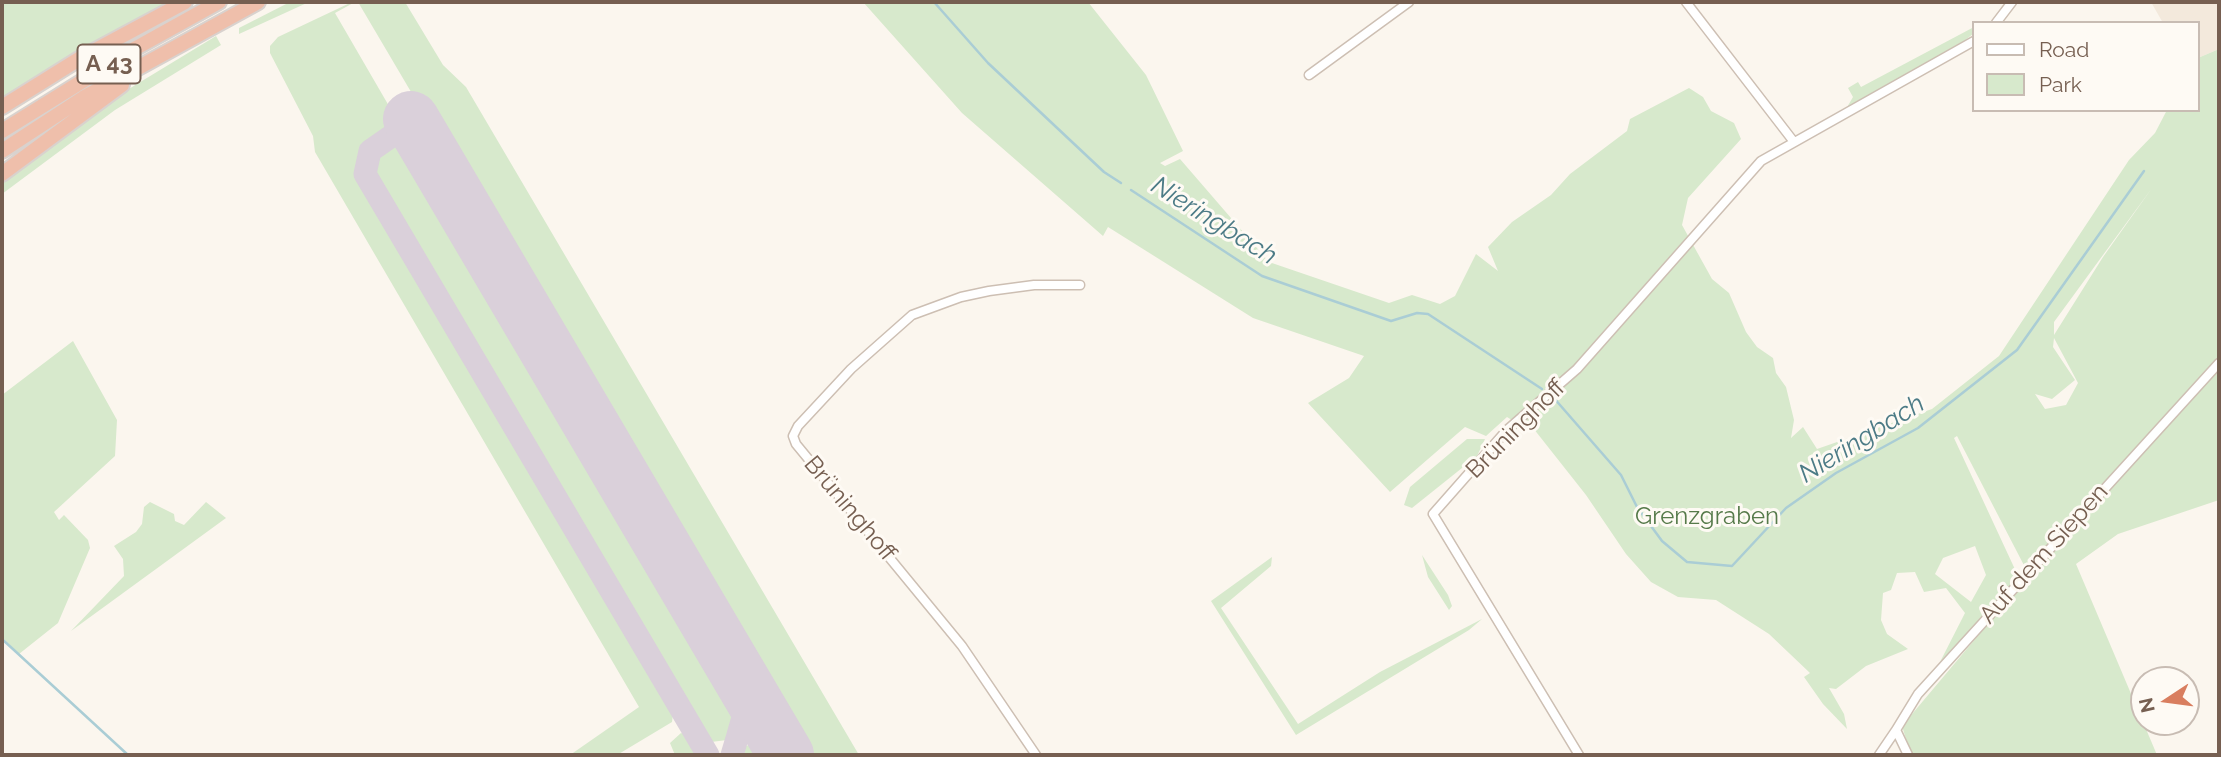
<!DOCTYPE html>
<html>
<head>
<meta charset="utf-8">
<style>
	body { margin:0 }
	#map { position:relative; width:2221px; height:757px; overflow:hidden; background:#fbf6ee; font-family:Raleway,sans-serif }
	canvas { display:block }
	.frame { position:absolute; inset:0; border:4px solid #765f51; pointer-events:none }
	.legend { position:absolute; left:1972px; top:21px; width:228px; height:91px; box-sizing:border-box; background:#fefaf4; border:2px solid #c8bcb3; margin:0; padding:9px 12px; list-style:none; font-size:21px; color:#765f51 }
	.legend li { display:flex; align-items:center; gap:14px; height:35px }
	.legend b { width:35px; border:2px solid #c8bcb3 }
	.north { position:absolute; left:2130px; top:666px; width:70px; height:70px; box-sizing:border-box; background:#fefaf4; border:2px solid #c8bcb3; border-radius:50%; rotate:257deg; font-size:19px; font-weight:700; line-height:28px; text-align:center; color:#765f51 }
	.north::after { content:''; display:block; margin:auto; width:24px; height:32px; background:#d97e5f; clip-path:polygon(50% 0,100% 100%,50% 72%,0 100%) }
</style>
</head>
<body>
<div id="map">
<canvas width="2221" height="757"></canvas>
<div class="frame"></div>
<ul class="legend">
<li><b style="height:9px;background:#fff"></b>Road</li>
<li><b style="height:19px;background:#d7e9cc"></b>Park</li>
</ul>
<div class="north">N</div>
</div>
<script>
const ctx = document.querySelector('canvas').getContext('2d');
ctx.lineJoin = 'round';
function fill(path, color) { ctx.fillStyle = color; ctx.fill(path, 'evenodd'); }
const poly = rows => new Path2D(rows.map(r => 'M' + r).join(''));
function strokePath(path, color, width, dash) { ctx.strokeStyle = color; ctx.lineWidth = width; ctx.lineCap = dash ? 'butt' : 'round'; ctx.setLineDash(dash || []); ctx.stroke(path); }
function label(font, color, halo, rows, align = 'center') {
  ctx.font = font + ' Raleway,sans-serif'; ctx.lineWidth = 6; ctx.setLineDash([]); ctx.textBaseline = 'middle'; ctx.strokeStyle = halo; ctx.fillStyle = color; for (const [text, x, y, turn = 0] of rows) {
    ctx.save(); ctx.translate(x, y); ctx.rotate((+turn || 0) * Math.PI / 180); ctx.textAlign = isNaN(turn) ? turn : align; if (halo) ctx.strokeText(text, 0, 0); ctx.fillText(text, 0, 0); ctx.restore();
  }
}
fill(poly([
	[2151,2,2219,2,2219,49,2198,58,2198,23,2163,23]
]), '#f3e9dc');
fill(poly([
	[2,2,170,2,2,99],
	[290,2,309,2,239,34,239,28],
	[352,2,355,2,335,13,400,125,365,150,360,161,362,179,674,707,672,722,617,755,570,755,639,707,315,152,313,136,270,53,270,46,278,37],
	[358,2,405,2,443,65,466,87,859,755,802,755],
	[863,2,1088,2,1146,75,1183,151,1160,163,1165,166,1180,159,1269,262,1389,303,1412,295,1440,304,1455,296,1476,254,1498,271,1488,247,1512,222,1551,195,1570,174,1627,131,1630,119,1689,88,1703,97,1711,111,1734,123,1741,139,1688,198,1682,225,1712,279,1729,293,1746,332,1757,347,1773,358,1776,373,1786,387,1794,420,1791,438,1803,427,1817,449,1932,409,1999,356,2129,160,2155,133,2167,110,2198,110,2198,58,2219,49,2219,500,2118,534,2076,564,2157,755,1902,755,1910,752,1902,726,2029,575,1957,436,1954,438,2019,578,1940,662,1965,613,1946,588,1924,592,1915,572,1897,573,1891,590,1883,593,1881,620,1887,634,1908,649,1866,666,1836,689,1829,688,1844,714,1847,729,1823,704,1804,677,1810,673,1769,634,1716,600,1678,597,1651,582,1626,554,1586,495,1522,414,1515,422,1507,417,1486,436,1465,427,1390,492,1308,403,1349,378,1364,356,1253,318,1108,227,1103,236,962,113],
	[2152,188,2103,257,2054,335,2054,322],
	[2054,338,2078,383,2066,405,2045,409,2035,394,2052,399,2075,380,2053,347],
	[1975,546,1986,575,1971,602,1935,574,1943,558],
	[1974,27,1974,33,1963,42,1846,109,1853,97,1848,88,1858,82,1861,87],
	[216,36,221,45,115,110,2,194,2,180,109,101],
	[397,141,405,143,417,153,739,699,741,707,733,734,727,740,711,742,700,733,373,180,370,166,375,152],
	[73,341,117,420,115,456,54,512,59,520,64,515,88,540,90,548,58,623,19,654,2,637,2,395],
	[1467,439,1485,439,1477,456,1412,508,1404,505,1410,487],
	[150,502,174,514,175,521,184,525,206,502,226,518,71,631,124,576,123,559,114,546,136,532,142,524,144,507],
	[1422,555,1448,595,1452,606,1449,610,1428,577],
	[1272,557,1271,566,1221,608,1298,724,1380,672,1482,619,1469,630,1296,735,1211,601],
	[681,733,691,737,703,755,675,755,670,743],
	[759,743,767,745,772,755,737,755,745,746]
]), '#d7e9cc');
strokePath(poly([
	[934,2,988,63,1104,172,1121,183],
	[1131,190,1262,276,1391,321,1417,313,1428,314,1542,389],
	[1553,397,1621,475,1637,507,1662,541,1687,562,1732,566,1786,508,1836,473,1918,428,2017,350,2144,171],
	[2,639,128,755]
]), '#aacdd5', 2.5);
strokePath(poly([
	[424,140,408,131,393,135,370,151,365,174,708,755],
	[738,735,748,700,745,687],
	[732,755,738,735,746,725,759,723,773,734]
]), '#dad0da', 23);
strokePath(poly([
	[411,119,786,755]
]), '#dad0da', 56);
const minor = poly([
	[1686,2,1794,142],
	[1996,23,2012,2],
	[1309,75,1409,2],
	[1036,755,962,646,796,444,793,436,798,426,851,369,912,315,961,297,989,291,1034,285,1080,285],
	[1579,755,1433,514,1507,430,1577,369,1761,161,1974,41],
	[1879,755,1896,730],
	[1908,755,1896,730,1918,694,2219,363]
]);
const motorway = poly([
	[2,107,79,59,185,2],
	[2,131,136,48,219,2],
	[2,151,83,98,258,2],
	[2,174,122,85]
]);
strokePath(minor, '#cdbfb3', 11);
strokePath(motorway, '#d9d2ce', 18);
strokePath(minor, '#fff', 8);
strokePath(motorway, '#efbfab', 14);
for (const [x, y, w] of [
	[109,64,63]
]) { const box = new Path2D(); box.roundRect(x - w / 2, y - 19.5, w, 39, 5); ctx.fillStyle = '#fefaf4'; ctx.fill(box); strokePath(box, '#765f51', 2); }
label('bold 23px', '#765f51', null, [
	["A 43",109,64]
]);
label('24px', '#765f51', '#fefaf4', [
	["Brüninghoff",1516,429,-45],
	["Brüninghoff",850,509,50],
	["Auf dem Siepen",2044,554,-48]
]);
label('24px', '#567a4a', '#fefaf4', [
	["Grenzgraben",1707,517]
]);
label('italic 26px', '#4c7b86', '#fefaf4', [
	["Nieringbach",1214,221,32],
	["Nieringbach",1862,439,-32]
]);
</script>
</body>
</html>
